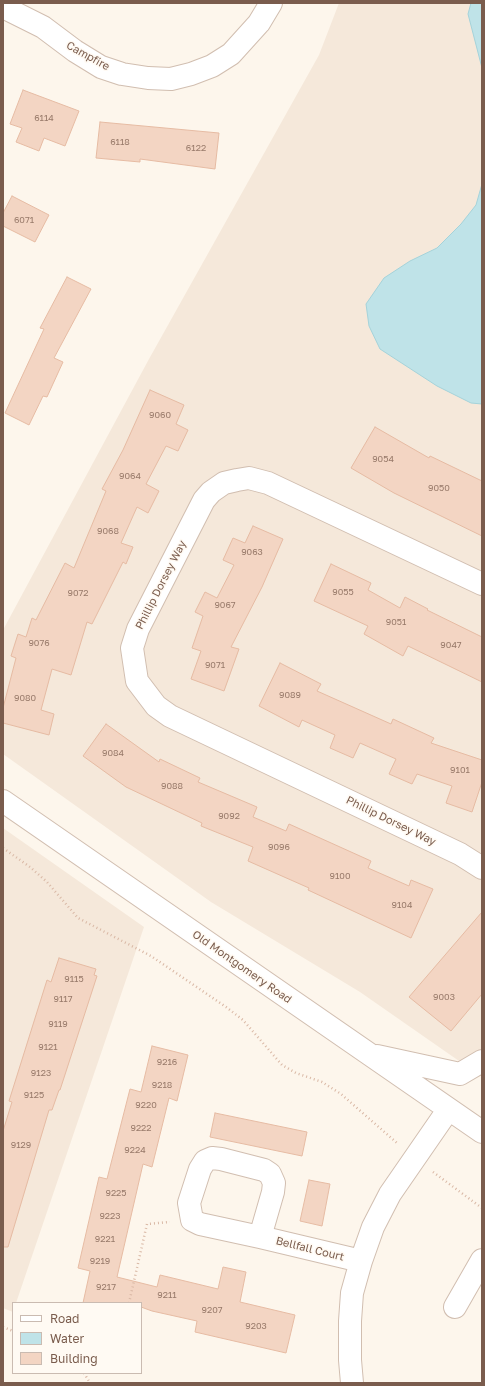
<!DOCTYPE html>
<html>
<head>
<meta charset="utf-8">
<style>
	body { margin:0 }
	#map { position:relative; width:485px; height:1386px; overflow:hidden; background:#fdf6ec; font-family:"Golos Text",sans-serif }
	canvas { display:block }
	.frame { position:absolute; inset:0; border:4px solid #7a5c4d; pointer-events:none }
	.legend { position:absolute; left:12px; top:1302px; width:130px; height:72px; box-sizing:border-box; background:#fffaf3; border:1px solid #cabbb1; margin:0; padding:5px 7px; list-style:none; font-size:12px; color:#7a5c4d }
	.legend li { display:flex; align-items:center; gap:8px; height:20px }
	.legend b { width:20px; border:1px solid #cabbb1 }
</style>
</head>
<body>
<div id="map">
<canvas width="485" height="1386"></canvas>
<div class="frame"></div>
<ul class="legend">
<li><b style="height:5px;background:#fff"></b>Road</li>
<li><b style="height:11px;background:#bfe3e8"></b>Water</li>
<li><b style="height:11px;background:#f3d5c3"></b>Building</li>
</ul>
</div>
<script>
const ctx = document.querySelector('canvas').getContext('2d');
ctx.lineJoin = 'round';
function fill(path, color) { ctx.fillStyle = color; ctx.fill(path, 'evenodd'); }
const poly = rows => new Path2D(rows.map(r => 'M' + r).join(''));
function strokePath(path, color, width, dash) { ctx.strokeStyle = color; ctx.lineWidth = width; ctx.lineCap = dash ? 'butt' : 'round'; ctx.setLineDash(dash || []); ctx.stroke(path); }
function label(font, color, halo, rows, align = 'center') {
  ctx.font = font + ' "Golos Text",sans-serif'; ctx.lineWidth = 3; ctx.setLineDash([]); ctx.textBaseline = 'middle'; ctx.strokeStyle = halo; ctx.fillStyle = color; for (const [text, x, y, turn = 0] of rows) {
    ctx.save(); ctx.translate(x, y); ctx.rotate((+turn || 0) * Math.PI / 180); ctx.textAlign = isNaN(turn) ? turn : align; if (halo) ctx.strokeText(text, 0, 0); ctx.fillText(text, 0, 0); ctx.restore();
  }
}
fill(poly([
	[339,3,482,3,482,1077,360,992,211,902,3,754,3,630,149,359,319,55],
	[3,828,144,927,16,1303,13,1303,13,1312,3,1308]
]), '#f5e8da');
const water = poly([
	[471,3,482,3,482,68,468,14,471,3],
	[482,184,482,404,471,403,437,386,380,349,369,326,366,304,384,278,410,261,437,248,461,224,476,205,482,184]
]);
fill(water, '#bfe3e8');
strokePath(water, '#a5d3da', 1);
const building = poly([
	[23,90,79,111,65,146,44,138,39,151,16,142,22,128,10,124,23,90],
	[100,122,219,133,215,169,140,159,140,162,96,158,100,122],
	[12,196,49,215,35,242,3,226,3,213,12,196],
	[67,277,91,289,54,358,63,362,47,397,43,396,29,425,5,413,44,329,40,328,67,277],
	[150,390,184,405,176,424,188,430,178,451,166,446,146,484,159,491,148,513,137,507,121,543,133,547,126,564,123,562,92,624,87,622,71,675,52,669,41,710,54,714,49,735,3,723,3,708,16,658,11,656,18,634,26,637,32,618,36,620,65,563,74,568,106,491,102,489,123,450,150,390],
	[375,427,429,458,430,456,482,481,482,536,394,493,351,468,375,427],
	[253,526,283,539,262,587,231,647,239,649,224,691,191,679,201,651,192,648,203,616,195,612,205,592,217,598,234,565,223,560,233,538,245,543,253,526],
	[331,564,371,583,368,590,400,608,405,597,428,609,427,610,482,637,482,682,408,646,403,656,364,634,368,626,314,601,331,564],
	[280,663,321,684,317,691,391,724,393,719,434,738,431,743,482,760,482,782,472,812,446,803,452,786,417,774,412,784,389,774,396,759,360,743,353,758,330,748,335,735,302,720,299,727,259,706,280,663],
	[106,724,159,762,160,759,200,778,198,782,257,807,253,817,286,831,289,824,371,861,368,868,409,886,411,880,433,889,411,938,308,890,309,888,248,861,253,847,201,826,202,823,126,787,83,756,106,724],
	[482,912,482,994,451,1031,409,997,482,912],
	[59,958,96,969,94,975,97,976,60,1090,59,1090,52,1110,49,1110,8,1247,3,1247,3,1131,12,1102,9,1101,47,980,51,982,59,958],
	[152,1046,188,1055,177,1101,169,1098,152,1167,143,1164,117,1277,157,1287,160,1275,218,1289,223,1267,246,1272,240,1302,295,1315,286,1353,195,1332,197,1321,152,1311,141,1307,141,1303,83,1303,90,1271,78,1268,99,1177,107,1179,130,1089,141,1092,152,1046],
	[215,1113,307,1132,302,1156,210,1137,215,1113],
	[309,1180,330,1184,322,1226,300,1221,309,1180]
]);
fill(building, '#f3d5c3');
strokePath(building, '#e6bba3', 1);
const minor = poly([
	[3,7,43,27,75,51,101,67,122,74,148,78,171,79,191,74,212,66,231,54,259,23,271,3],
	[482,584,268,483,249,478,237,480,224,483,211,492,204,500,138,629,132,648,137,681,156,706,170,716,460,854,482,868],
	[3,801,482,1132],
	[377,1056,460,1074,482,1061],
	[260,1237,273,1192,274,1183,270,1174,264,1170,221,1159,212,1158,205,1161,200,1169,189,1203,192,1220,200,1224,260,1237,361,1261],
	[455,1307,482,1260],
	[352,1383,350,1360,350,1321,352,1293,361,1261,373,1227,390,1194,448,1110]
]);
strokePath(minor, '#d1beb0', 24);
strokePath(poly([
	[3,848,30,867,47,882,78,918,151,956,226,1007,243,1020,282,1065,296,1073,322,1082,341,1094,397,1143],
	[433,1172,482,1208],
	[129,1303,147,1224,170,1222],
	[3,1327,13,1331],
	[84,1373,90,1383]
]), '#d9b8a5', 2.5, [1, 3]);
strokePath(minor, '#fff', 22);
label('9px', '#987a6a', null, [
	["6114",44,118],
	["6118",120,142],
	["6122",196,148],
	["6071",24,220],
	["9060",160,415],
	["9054",383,459],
	["9064",130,476],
	["9050",439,488],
	["9068",108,531],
	["9063",252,552],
	["9055",343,592],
	["9072",78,593],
	["9067",225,605],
	["9051",396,622],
	["9076",39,643],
	["9047",451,645],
	["9071",215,665],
	["9089",290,695],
	["9080",25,698],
	["9084",113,753],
	["9101",460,770],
	["9088",172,786],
	["9092",229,816],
	["9096",279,847],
	["9100",340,876],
	["9104",402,905],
	["9115",74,979],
	["9003",444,997],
	["9117",63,999],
	["9119",58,1024],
	["9121",48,1047],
	["9216",167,1062],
	["9123",41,1073],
	["9218",162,1085],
	["9125",34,1095],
	["9220",146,1105],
	["9222",141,1128],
	["9129",21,1145],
	["9224",135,1150],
	["9225",116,1193],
	["9223",110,1216],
	["9221",105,1239],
	["9219",100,1261],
	["9217",106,1287],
	["9211",167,1295],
	["9207",212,1310],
	["9203",256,1326]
]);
label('11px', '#7a5c4d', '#fffaf3', [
	["Campfire",88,56,29],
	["Phillip Dorsey Way",161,585,-63],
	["Phillip Dorsey Way",391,821,26],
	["Old Montgomery Road",242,967,35],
	["Bellfall Court",310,1249,14]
]);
</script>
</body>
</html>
